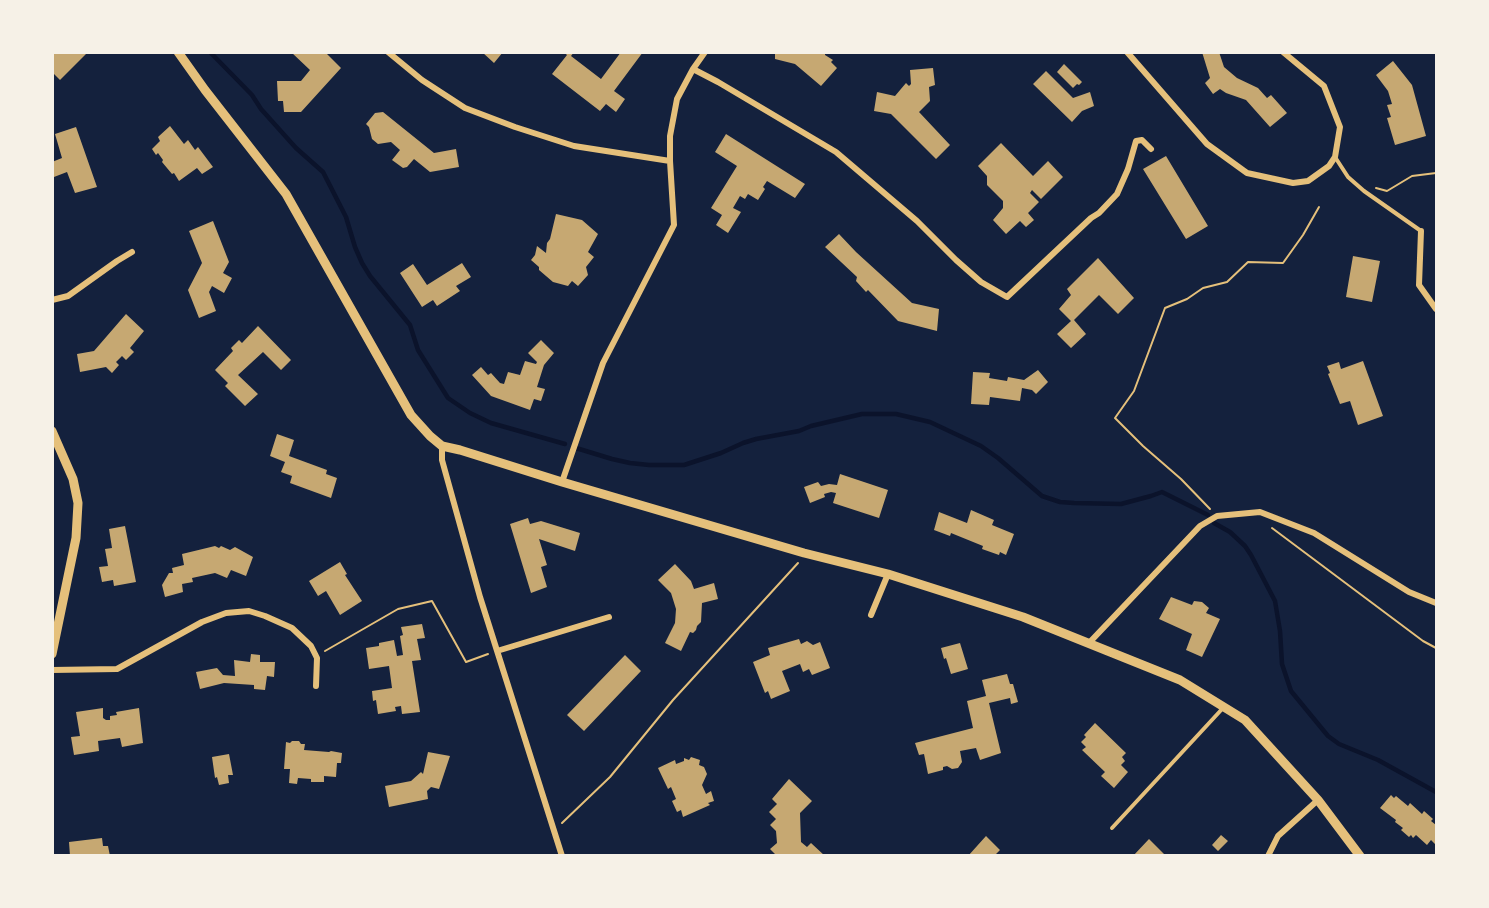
<!DOCTYPE html>
<html>
<head>
<meta charset="utf-8">
<style>
	body { margin:0 }
	#map { position:relative; width:1489px; height:908px; overflow:hidden; background:#14213d; font-family:"Work Sans",sans-serif }
	canvas { display:block }
	.frame { position:absolute; inset:0; border:54px solid #f6f1e7; pointer-events:none }
</style>
</head>
<body>
<div id="map">
<canvas width="1489" height="908"></canvas>
<div class="frame"></div>
</div>
<script>
const ctx = document.querySelector('canvas').getContext('2d');
ctx.lineJoin = 'round';
const poly = rows => new Path2D(rows.map(r => 'M' + r).join(''));
function strokePath(path, color, width, dash) { ctx.strokeStyle = color; ctx.lineWidth = width; ctx.lineCap = dash ? 'butt' : 'round'; ctx.setLineDash(dash || []); ctx.stroke(path); }
function fill(path, color) { ctx.fillStyle = color; ctx.fill(path, 'evenodd'); }
strokePath(poly([
	[210,52,252,95,261,109,296,148,323,172,346,217,355,247,362,263,370,276,410,325,418,350,448,398,470,413,491,423,565,444],
	[576,448,612,459,630,463,649,465,684,465,721,453,743,443,756,439,799,431,811,426,862,414,896,414,930,422,981,446,998,458,1042,496,1060,502,1074,503,1121,504,1151,496,1162,492,1208,515],
	[1214,523,1230,532,1245,546,1251,555,1275,601,1280,631,1282,664,1291,691,1328,736,1339,744,1378,760,1436,792]
]), '#0b132b', 4.5);
fill(poly([
	[55,52,88,52,60,80,52,72,52,55],
	[291,52,325,52,341,68,301,112,284,112,283,101,278,101,277,81,301,81,310,70],
	[482,52,503,52,494,63],
	[564,52,574,52,571,56,601,79,621,52,643,52,614,91,625,99,616,112,606,104,600,111,552,74,567,55],
	[775,52,825,52,825,55,833,60,831,62,837,68,821,86,795,64,775,59],
	[1202,52,1219,52,1224,67,1237,78,1258,88,1267,98,1271,95,1287,113,1270,127,1246,100,1226,93,1220,89,1213,94,1205,83,1210,78],
	[1393,61,1412,85,1426,136,1395,145,1387,118,1391,117,1387,105,1392,104,1388,91,1376,75],
	[1064,64,1082,82,1079,85,1077,84,1073,88,1057,72],
	[933,68,935,85,929,87,930,101,919,112,950,145,936,159,891,114,874,111,877,92,895,96,906,83,909,86,911,84,910,70],
	[1046,71,1073,98,1090,92,1094,106,1082,111,1072,122,1033,84],
	[383,112,434,153,456,149,459,167,430,172,414,159,407,167,403,168,392,160,400,150,391,142,378,144,372,139,369,127,366,124,375,113],
	[170,126,184,144,188,140,195,150,198,147,213,167,202,174,197,168,179,181,174,173,172,174,162,162,163,160,158,153,156,155,152,149,160,141,158,137],
	[76,127,97,187,75,193,67,172,54,177,52,162,62,158,55,134],
	[726,134,805,184,795,198,767,181,763,187,765,189,758,200,748,194,745,199,740,196,733,208,741,212,728,233,716,225,722,215,711,208,737,166,715,152],
	[1001,143,1033,176,1048,161,1063,177,1041,199,1032,190,1030,193,1039,202,1028,213,1034,220,1026,227,1020,221,1006,234,993,220,1003,208,1003,201,987,185,987,176,978,166],
	[1166,156,1208,226,1186,239,1143,169],
	[556,214,582,220,598,234,588,252,594,257,586,267,588,275,578,286,572,281,568,286,553,282,539,270,539,267,531,260,535,255,537,246,546,253,547,243,550,239],
	[213,221,229,262,223,273,232,278,224,293,212,286,209,292,216,311,199,318,188,290,202,263,189,231],
	[839,234,856,252,912,303,939,309,937,331,898,321,868,290,866,292,856,281,857,277,825,247],
	[1353,256,1380,261,1372,302,1346,297],
	[1098,258,1134,298,1118,314,1099,295,1074,320,1086,334,1071,348,1057,334,1071,321,1059,309,1071,295,1067,289],
	[462,263,471,277,456,286,460,291,437,306,433,300,422,307,400,273,413,264,427,285],
	[126,314,144,331,130,348,134,352,126,360,122,356,116,362,119,365,112,373,106,367,80,372,77,354,94,351],
	[258,326,291,360,281,370,263,352,238,375,258,394,245,406,225,386,228,383,215,370,233,351,231,348,239,340,242,343],
	[541,340,554,353,544,365,537,387,545,389,541,401,534,399,530,410,491,396,472,375,481,367,488,375,491,373,500,383,504,384,508,372,520,375,525,361,536,364,537,362,528,353],
	[1363,361,1383,416,1358,425,1350,401,1340,404,1328,374,1330,373,1327,366,1339,362,1341,369],
	[1038,370,1048,382,1036,394,1032,390,1022,388,1020,401,990,397,989,405,971,404,973,372,990,373,989,378,1007,381,1008,377,1024,380],
	[277,434,294,440,289,456,327,470,326,474,337,478,331,498,290,483,292,476,281,472,285,462,270,456],
	[840,474,888,490,879,518,833,503,836,493,831,492,824,494,825,497,810,503,804,487,818,482,821,486,829,484,837,485],
	[971,510,994,520,992,525,1014,534,1006,555,1000,552,999,555,982,549,983,546,951,533,950,536,934,530,939,512,967,523],
	[528,518,530,524,541,521,580,533,575,551,539,539,547,565,541,567,547,587,531,593,510,524],
	[125,526,136,582,114,586,113,580,102,582,99,567,108,566,105,549,112,548,109,529],
	[215,546,219,548,221,546,230,550,235,547,253,557,246,576,231,570,227,578,215,573,192,578,193,582,182,584,183,592,165,597,162,585,169,573,173,573,172,568,184,565,182,554],
	[340,562,347,574,345,575,362,601,340,615,326,591,318,596,309,581],
	[675,564,691,581,694,589,714,583,718,599,702,603,701,622,697,626,696,630,693,633,690,632,681,651,665,643,675,623,676,609,671,593,658,580],
	[1171,597,1192,605,1194,601,1202,602,1209,608,1206,613,1220,619,1202,657,1186,650,1192,634,1159,619],
	[422,624,425,638,417,639,421,660,412,661,420,712,402,714,401,706,395,707,396,711,378,714,376,700,373,701,372,691,392,688,389,666,369,669,366,648,379,646,379,643,394,640,397,656,403,655,400,636,403,635,401,627],
	[799,639,801,644,807,641,813,645,820,642,830,668,812,675,809,669,803,672,800,664,782,671,790,691,771,699,768,691,765,693,753,662,770,655,768,648],
	[960,643,968,669,951,674,946,658,944,659,941,648],
	[251,654,260,655,260,662,275,662,274,677,267,676,265,690,254,689,254,685,224,683,200,689,196,672,217,668,223,675,235,676,234,660,250,662],
	[625,655,641,671,584,731,567,715],
	[1007,674,1010,684,1013,684,1018,702,1011,704,1010,698,989,703,1001,753,980,760,976,748,960,751,962,762,958,768,952,769,947,766,943,767,943,770,928,774,924,754,919,755,915,743,973,728,967,701,986,696,982,680],
	[103,708,103,718,106,720,110,720,110,716,117,715,116,712,139,708,143,743,122,747,120,738,98,741,99,751,74,755,71,737,80,736,76,712],
	[1095,723,1126,753,1122,757,1125,761,1121,765,1128,772,1114,788,1101,776,1105,772,1082,750,1086,747,1081,742,1086,737,1084,735],
	[292,741,299,741,301,744,305,744,304,750,329,752,331,751,342,753,341,763,337,763,336,777,324,776,324,782,311,782,311,779,298,778,297,784,289,783,290,769,284,769,286,742,290,743],
	[428,752,450,756,439,789,431,787,427,791,428,799,389,807,385,786,411,781,421,772,423,774],
	[229,754,233,775,228,775,229,783,219,785,217,777,215,778,212,757],
	[691,757,700,760,699,765,704,767,707,774,702,785,706,794,711,791,714,801,708,803,710,805,683,817,681,810,677,812,672,801,676,799,671,787,668,789,658,768,675,760,676,764,684,761,684,758,689,760],
	[789,779,812,801,800,813,801,842,807,847,811,843,825,856,777,856,770,849,777,843,776,831,770,825,776,819,769,812,777,804,772,799],
	[1391,795,1394,798,1396,796,1408,806,1410,803,1422,814,1424,811,1433,819,1431,821,1436,825,1436,845,1431,840,1427,845,1416,835,1413,838,1411,835,1409,837,1401,830,1403,828,1395,822,1396,820,1380,808],
	[1221,835,1228,841,1218,851,1212,845],
	[986,836,1000,850,994,856,968,856],
	[102,838,103,846,108,846,110,856,70,856,69,842],
	[1149,839,1166,856,1133,856]
]), '#c6a872');
strokePath(poly([
	[1376,188,1387,191,1412,176,1436,173],
	[1210,509,1181,479,1143,446,1115,418,1134,391,1165,308,1187,299,1203,288,1227,282,1248,262,1283,263,1303,235,1319,207],
	[1272,528,1423,641,1436,648],
	[325,651,398,609,432,601,466,662,488,654],
	[562,823,610,777,673,700,798,563]
]), '#e5c07b', 2);
strokePath(poly([
	[1335,157,1348,177,1364,191,1421,231],
	[1112,828,1223,708]
]), '#e5c07b', 4);
strokePath(poly([
	[388,52,422,80,465,108,515,127,574,146,670,161],
	[1127,52,1207,144,1247,173,1293,183,1308,181,1329,166,1335,157,1340,127,1324,86,1283,52],
	[693,69,718,82,836,152,917,221,956,260,981,282,1007,297,1091,218,1099,213,1117,194,1128,169,1136,141,1142,140,1151,149],
	[1421,231,1419,285,1436,309],
	[52,300,68,296,117,261,132,252],
	[442,446,442,460,480,597,562,856],
	[562,482,603,363,674,225,670,161,670,136,677,99,693,69,705,52],
	[871,615,888,574],
	[1089,643,1200,526,1217,516,1260,512,1314,533,1409,592,1436,603],
	[497,651,609,617],
	[52,670,117,669,202,622,226,613,249,611,265,616,292,628,311,646,317,658,316,686],
	[1268,856,1278,836,1318,800]
]), '#e5c07b', 6);
strokePath(poly([
	[178,52,205,90,286,194,411,415,430,436,442,446,460,450,562,482,804,553,888,574,1023,617,1180,680,1245,720,1318,800,1360,856],
	[52,431,73,479,78,503,76,538,52,654]
]), '#e5c07b', 9);
</script>
</body>
</html>
